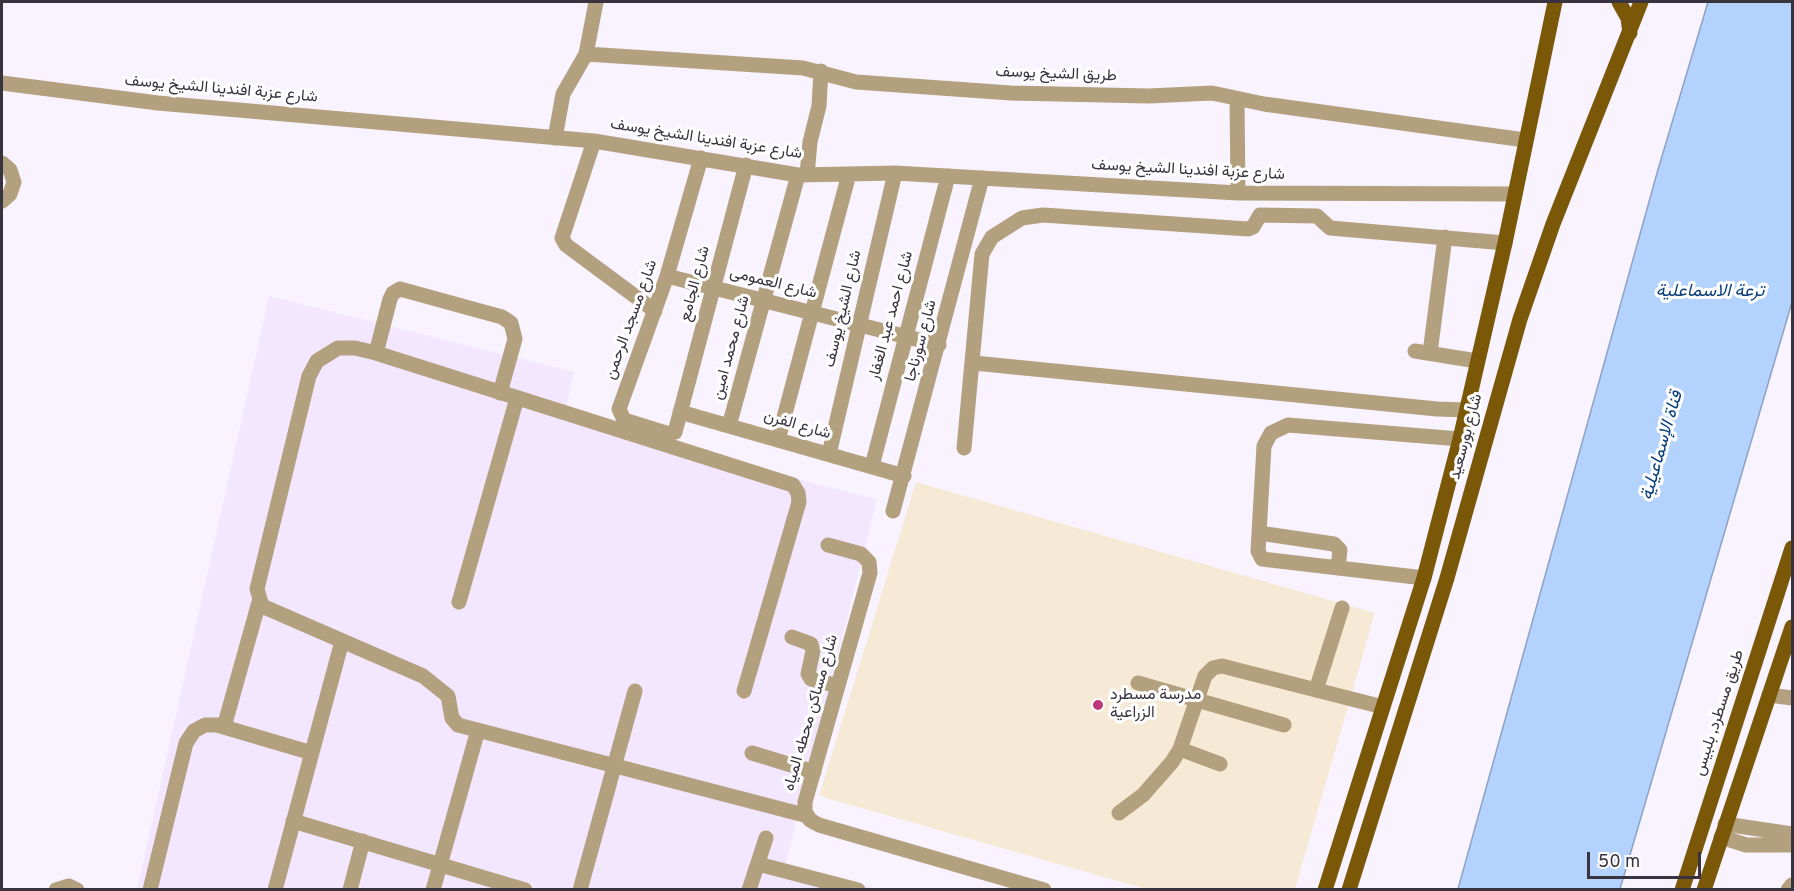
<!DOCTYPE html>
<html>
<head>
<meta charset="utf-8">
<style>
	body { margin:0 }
	#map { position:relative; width:1794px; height:891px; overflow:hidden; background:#f9f2ff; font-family:Overpass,sans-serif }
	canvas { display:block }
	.frame { position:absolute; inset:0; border:3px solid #39333f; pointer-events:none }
	.scale { position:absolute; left:1587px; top:852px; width:114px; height:27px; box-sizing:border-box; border:3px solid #39333f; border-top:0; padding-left:8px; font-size:18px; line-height:21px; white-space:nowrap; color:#39333f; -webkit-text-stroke:4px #fff; paint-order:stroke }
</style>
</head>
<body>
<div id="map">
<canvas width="1794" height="891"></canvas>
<div class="frame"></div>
<div class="scale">50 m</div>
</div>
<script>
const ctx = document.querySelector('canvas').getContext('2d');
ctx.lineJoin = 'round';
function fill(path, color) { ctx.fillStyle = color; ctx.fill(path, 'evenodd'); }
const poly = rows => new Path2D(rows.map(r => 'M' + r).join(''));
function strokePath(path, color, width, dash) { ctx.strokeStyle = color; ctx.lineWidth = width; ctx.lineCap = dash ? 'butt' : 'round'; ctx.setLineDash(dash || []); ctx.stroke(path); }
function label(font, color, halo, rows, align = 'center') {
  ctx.font = font + ' Overpass,Vazirmatn,sans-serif'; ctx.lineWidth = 6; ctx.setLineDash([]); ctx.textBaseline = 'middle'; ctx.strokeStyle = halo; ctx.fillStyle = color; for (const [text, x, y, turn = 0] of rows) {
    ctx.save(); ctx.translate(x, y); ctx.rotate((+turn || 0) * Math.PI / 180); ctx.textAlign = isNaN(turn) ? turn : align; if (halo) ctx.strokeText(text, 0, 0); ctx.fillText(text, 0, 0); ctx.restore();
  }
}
fill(poly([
	[269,296,574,372,563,421,877,499,785,866,879,889,137,890]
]), '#f2e7fe');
fill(poly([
	[916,482,1375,613,1295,889,1146,889,819,796]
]), '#f6ead6');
const water = poly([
	[1708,2,1792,2,1792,302,1620,889,1458,889,1657,173,1708,2]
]);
fill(water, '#b3d2fd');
strokePath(water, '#8ea2c4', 1.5);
strokePath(poly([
	[586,54,803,68,856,82,1011,93,1149,96,1212,93,1264,104,1525,140],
	[2,83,158,103,594,141,798,175,895,173,1238,193,1515,194],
	[1237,99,1238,193],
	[555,138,563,94,586,54,596,2],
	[594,141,562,238,566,245,655,311],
	[701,158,667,276,619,409,624,420,669,434,675,432,746,165],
	[2,163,10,170,14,182,10,194,2,201],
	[807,175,810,142,819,106,821,71],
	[667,276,939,345],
	[1415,351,1477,361],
	[376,353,390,299,393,293,400,289,502,317,511,323,515,339,500,393],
	[1430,353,1445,237],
	[974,363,1437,409,1466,410],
	[680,412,904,476],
	[729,426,798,175],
	[778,440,849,174],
	[964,448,982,254,992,237,1022,218,1043,215,1248,229,1253,227,1260,215,1317,216,1330,228,1505,243],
	[829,454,895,173],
	[872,466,948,176],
	[893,511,982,178],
	[1259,533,1334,544,1340,550,1338,568],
	[828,545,861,554,869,562,870,573,805,802,805,812,810,820,819,825,1044,890],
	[1424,578,1262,559,1258,551,1264,446,1271,433,1288,425,1460,439],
	[459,602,517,398],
	[792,637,811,644,813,651,808,674,811,679,838,686],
	[1138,683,1284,725],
	[1316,690,1342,608],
	[744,691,799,502,798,493,793,485,376,353,355,348,338,348,317,361,309,376,257,589,262,606,423,676,448,696,452,718,458,725,808,816],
	[1769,695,1792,698],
	[224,727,259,602],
	[1180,749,1220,764],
	[752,753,814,772],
	[1119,813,1143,795,1172,762,1180,749,1205,676,1213,668,1222,666,1383,707],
	[293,821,525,890],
	[1725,824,1792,834],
	[1721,837,1746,845,1792,845],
	[758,864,858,890],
	[56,890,69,886,77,890],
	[150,890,186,743,194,731,205,725,217,725,312,753],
	[275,890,342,641],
	[350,890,363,841],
	[433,890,478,730],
	[580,890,635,691],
	[749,890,766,838],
	[1788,890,1792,885]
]), '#b3a07e', 15);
strokePath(poly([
	[1619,2,1628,18,1630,33],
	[1325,890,1424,578,1460,439,1505,243,1555,2],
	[1349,890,1447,578,1520,319,1553,224,1641,2],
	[1682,890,1792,548],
	[1704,890,1792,627]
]), '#7a5808', 15);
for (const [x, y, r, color] of [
	[1098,705,6,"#be3878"]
]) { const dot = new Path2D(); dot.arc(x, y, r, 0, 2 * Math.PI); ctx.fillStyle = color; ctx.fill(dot); strokePath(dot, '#fff', 2); }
label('16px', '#39333f', '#fff', [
	["طريق الشيخ يوسف",1056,75,2],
	["شارع عزبة افندينا الشيخ يوسف",221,90,5],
	["شارع عزبة افندينا الشيخ يوسف",706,140,9],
	["شارع عزبة افندينا الشيخ يوسف",1188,171,3],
	["شارع الجامع",696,284,-75],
	["شارع العمومى",773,284,14],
	["شارع الشيخ يوسف",844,309,-77],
	["شارع احمد عبد الغفار",892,316,-75],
	["شارع مسجد الرحمن",632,320,-70],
	["شارع سورناجا",922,341,-75],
	["شارع محمد امين",732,348,-75],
	["شارع الفرن",797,426,16],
	["شارع بورسعيد",1467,437,-75],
	["شارع مساكن محطه المياه",812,713,-74],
	["طريق مسطرد, بلبيس",1720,713,-72]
]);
label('16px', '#39333f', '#fff', [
	["مدرسة مسطرد",1110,696],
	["الزراعية",1110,714]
], 'left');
label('italic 18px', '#0b3f7b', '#fff', [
	["ترعة الاسماعلية",1710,292],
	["قناة الإسماعيلية",1663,446,-74]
]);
</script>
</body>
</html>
